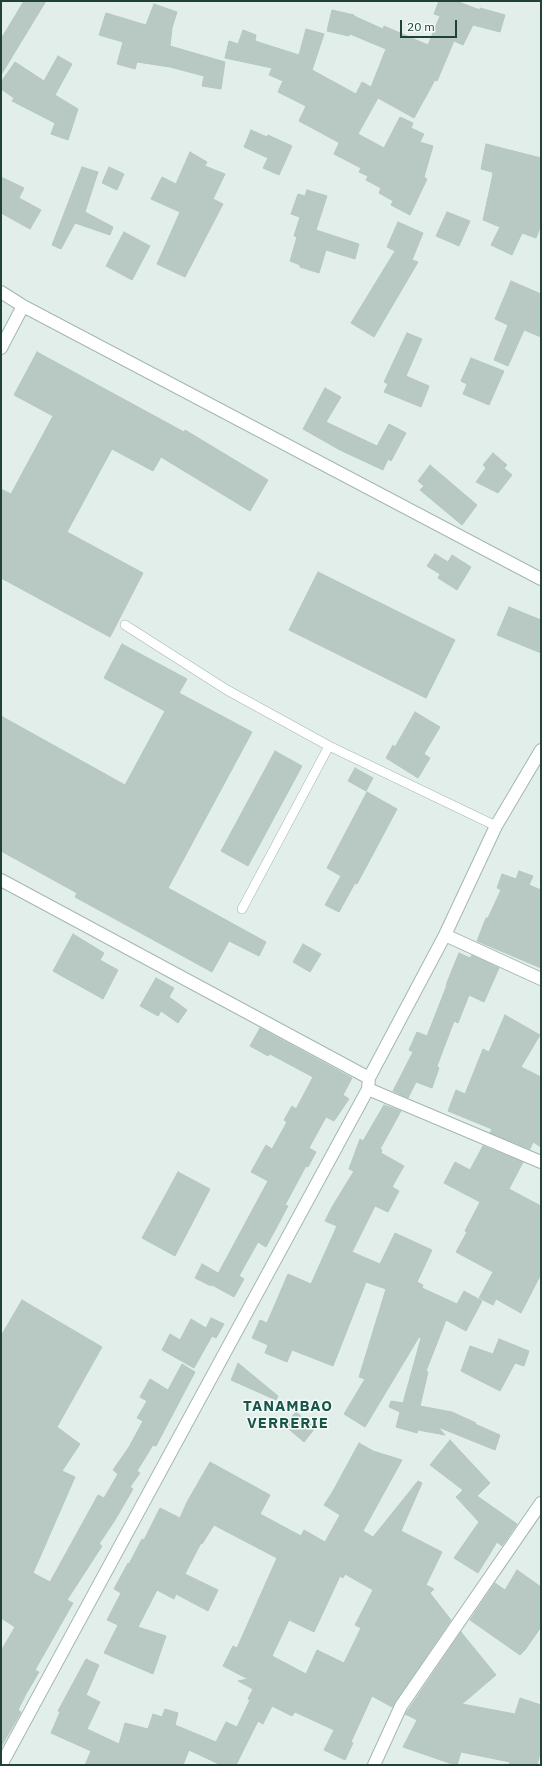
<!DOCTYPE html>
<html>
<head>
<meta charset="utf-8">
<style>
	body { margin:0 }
	#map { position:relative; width:542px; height:1766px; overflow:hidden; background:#e2eee9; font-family:"IBM Plex Sans",sans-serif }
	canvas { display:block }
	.frame { position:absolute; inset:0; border:2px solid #20413a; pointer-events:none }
	.scale { position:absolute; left:400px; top:20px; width:57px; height:18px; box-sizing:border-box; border:2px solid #20413a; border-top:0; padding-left:5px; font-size:12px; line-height:14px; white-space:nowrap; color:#20413a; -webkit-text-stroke:3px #f3faf7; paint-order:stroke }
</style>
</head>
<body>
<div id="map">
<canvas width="542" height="1766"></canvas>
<div class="frame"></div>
<div class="scale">20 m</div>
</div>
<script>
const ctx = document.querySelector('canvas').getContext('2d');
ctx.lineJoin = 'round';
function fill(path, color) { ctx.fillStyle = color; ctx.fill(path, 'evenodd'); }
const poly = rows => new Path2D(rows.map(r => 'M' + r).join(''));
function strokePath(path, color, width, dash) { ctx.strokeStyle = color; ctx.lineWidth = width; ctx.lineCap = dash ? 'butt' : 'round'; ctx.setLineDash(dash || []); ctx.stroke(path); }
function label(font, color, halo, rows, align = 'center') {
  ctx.font = font + ' "IBM Plex Sans",sans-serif'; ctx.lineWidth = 3; ctx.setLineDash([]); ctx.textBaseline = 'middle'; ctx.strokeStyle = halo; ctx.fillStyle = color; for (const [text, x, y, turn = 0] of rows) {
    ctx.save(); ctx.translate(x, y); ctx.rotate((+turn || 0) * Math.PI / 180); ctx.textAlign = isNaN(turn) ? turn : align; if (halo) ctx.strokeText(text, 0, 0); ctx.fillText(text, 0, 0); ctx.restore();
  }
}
const building = poly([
	[24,1,46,1,1,75,1,39,24,1],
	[439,1,456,1,480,10,480,8,505,15,500,32,473,25,463,45,454,41,437,81,435,80,414,118,378,98,358,134,384,148,400,117,413,123,411,128,424,134,420,142,433,146,424,177,427,179,410,215,391,205,393,201,379,193,381,188,366,180,368,176,359,172,361,168,334,154,339,143,338,142,299,121,306,106,278,92,283,81,269,75,272,68,225,58,229,41,238,44,243,30,256,35,255,41,299,55,306,29,324,34,312,70,356,94,362,82,371,87,386,49,350,34,349,36,327,31,332,10,354,15,354,16,383,29,384,26,428,45,440,16,434,14,439,1],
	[154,4,177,12,172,28,170,46,225,62,221,89,202,86,204,76,170,67,137,62,135,69,117,64,123,42,99,35,106,13,146,25,154,4],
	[58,56,72,64,55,95,78,109,68,140,51,134,55,123,12,101,14,98,1,89,1,82,15,62,44,81,58,56],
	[251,130,267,137,268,135,292,146,279,175,263,168,268,158,244,147,251,130],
	[486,144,541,158,541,225,536,238,522,233,512,255,491,245,500,227,483,220,493,174,492,172,481,169,486,144],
	[190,152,207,162,205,166,225,174,213,199,223,204,185,277,157,264,180,212,151,199,162,177,176,184,190,152],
	[82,167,98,172,85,212,113,227,110,235,75,223,61,249,52,245,82,167],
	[109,167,124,174,117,190,102,183,109,167],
	[1,177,24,188,19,198,41,210,30,229,1,213,1,177],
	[307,190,327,196,316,230,359,244,355,259,326,250,319,273,300,267,300,265,290,261,297,237,294,236,300,217,291,214,298,194,305,196,307,190],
	[447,212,470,221,459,246,436,236,447,212],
	[398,222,423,233,412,260,418,262,374,337,351,323,395,251,387,247,398,222],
	[124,232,150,246,132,280,106,266,124,232],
	[511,281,541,294,541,337,524,330,508,366,494,360,508,325,495,319,511,281],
	[407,333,422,339,406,376,429,386,421,407,384,392,388,384,384,382,407,333],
	[37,352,184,432,185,430,268,480,250,511,161,457,153,471,112,449,67,532,143,573,110,637,1,578,1,489,11,494,53,416,14,395,37,352],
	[471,358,504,371,489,405,463,394,467,384,461,381,471,358],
	[325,388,341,397,326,422,377,446,389,424,406,433,391,461,388,459,383,470,340,450,303,429,325,388],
	[493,453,507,465,504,468,512,475,498,493,476,482,486,468,483,465,493,453],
	[430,465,477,505,462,525,420,490,424,486,418,481,430,465],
	[435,554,448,562,452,555,471,567,457,590,438,578,440,574,427,566,435,554],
	[318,572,455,640,426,698,289,630,318,572],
	[509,607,541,620,541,653,497,635,509,607],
	[122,644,187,679,179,693,252,732,168,888,266,942,259,956,229,941,212,972,75,897,77,893,1,851,1,716,125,785,165,711,104,678,122,644],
	[415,712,440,727,424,754,430,758,418,778,386,758,393,745,395,747,415,712],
	[275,751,302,766,248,866,221,851,275,751],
	[355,768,373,778,366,791,348,781,355,768],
	[367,792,397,809,357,884,355,883,339,912,325,905,341,876,327,868,367,792],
	[519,871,533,876,529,885,541,890,541,968,477,941,486,918,488,918,501,890,497,888,502,874,516,879,519,871],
	[73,934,104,953,100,960,118,970,103,999,53,971,73,934],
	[303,944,321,954,310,972,293,962,303,944],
	[459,953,470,958,472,955,499,968,484,1002,469,995,458,1023,454,1021,437,1066,439,1068,432,1088,416,1082,408,1098,393,1091,413,1052,409,1050,417,1032,427,1036,447,985,446,985,459,953],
	[156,978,174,988,169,997,187,1010,178,1023,161,1011,158,1016,140,1006,156,978],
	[505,1015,540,1035,521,1067,541,1077,541,1147,533,1142,530,1149,490,1133,492,1129,448,1111,456,1090,465,1094,483,1049,489,1052,505,1015],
	[260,1028,352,1078,343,1095,349,1099,334,1121,326,1117,309,1148,316,1152,308,1167,306,1166,285,1205,288,1206,266,1247,258,1242,239,1276,244,1279,234,1297,212,1285,268,1181,251,1172,266,1145,272,1149,287,1122,284,1120,292,1106,296,1109,313,1077,270,1054,268,1056,250,1046,260,1028],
	[384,1105,401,1111,380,1149,382,1150,381,1153,404,1166,392,1187,399,1191,388,1212,375,1206,352,1252,380,1264,395,1233,432,1250,417,1282,423,1285,422,1288,457,1304,464,1291,482,1301,466,1331,446,1320,426,1371,428,1372,420,1406,452,1412,476,1423,475,1424,500,1435,495,1450,438,1427,445,1435,418,1430,417,1433,396,1427,400,1412,389,1407,391,1401,403,1403,421,1338,419,1337,365,1427,344,1414,365,1379,359,1377,386,1289,366,1282,333,1366,292,1350,287,1362,265,1353,268,1345,252,1338,260,1320,267,1323,288,1274,311,1284,337,1226,325,1221,332,1207,354,1171,349,1169,360,1139,363,1141,384,1105],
	[483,1146,523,1162,509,1189,541,1206,541,1274,521,1313,496,1299,493,1305,479,1298,493,1272,456,1252,467,1232,465,1231,480,1202,444,1183,455,1162,470,1170,483,1146],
	[178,1172,210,1189,175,1256,142,1238,178,1172],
	[202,1264,218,1273,211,1286,195,1278,202,1264],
	[22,1300,102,1347,57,1427,80,1444,62,1471,75,1477,33,1573,50,1582,98,1495,104,1498,118,1474,113,1470,129,1447,143,1421,137,1418,147,1401,140,1397,150,1379,168,1390,182,1364,195,1372,156,1446,153,1445,137,1471,140,1473,130,1487,133,1489,115,1520,99,1544,102,1546,67,1600,73,1603,35,1670,39,1672,26,1694,18,1710,21,1712,1,1747,1,1651,15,1627,1,1618,1,1336,22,1300],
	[211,1318,224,1324,216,1338,212,1336,194,1368,162,1350,170,1334,180,1340,191,1319,206,1328,211,1318],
	[499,1339,529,1351,524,1366,515,1363,500,1391,461,1371,470,1346,493,1354,499,1339],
	[238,1363,278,1396,276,1400,231,1380,238,1363],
	[296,1412,315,1428,304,1442,284,1425,296,1412],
	[450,1440,490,1483,477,1496,517,1524,502,1546,497,1542,478,1573,454,1558,479,1522,456,1497,463,1490,430,1465,450,1440],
	[359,1443,373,1451,402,1460,363,1531,373,1537,418,1481,422,1483,401,1531,442,1552,426,1585,434,1589,430,1593,451,1620,392,1707,372,1696,351,1742,353,1743,345,1760,324,1750,334,1730,295,1712,292,1716,272,1706,263,1724,258,1721,236,1765,221,1765,189,1750,183,1765,85,1765,91,1751,51,1733,60,1712,58,1711,86,1659,99,1665,86,1695,100,1702,87,1729,119,1744,125,1723,148,1729,153,1714,162,1717,165,1709,178,1713,175,1725,216,1742,226,1722,237,1727,250,1700,248,1699,253,1689,238,1681,248,1679,223,1666,233,1646,237,1648,277,1558,214,1525,202,1544,201,1543,185,1574,218,1590,208,1611,176,1594,174,1599,157,1590,138,1627,166,1636,153,1674,104,1653,118,1625,107,1620,121,1593,114,1589,128,1563,129,1564,142,1539,144,1540,160,1508,180,1518,187,1502,210,1462,270,1495,260,1514,301,1536,304,1530,325,1542,340,1515,324,1505,333,1491,359,1443],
	[345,1574,373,1590,355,1625,361,1628,344,1663,317,1650,306,1674,272,1656,289,1620,314,1632,340,1576,343,1578,345,1574],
	[517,1570,541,1587,541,1627,525,1650,520,1655,470,1620,495,1583,505,1590,517,1570],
	[461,1632,496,1675,462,1704,515,1714,520,1698,541,1705,541,1750,537,1765,509,1765,510,1762,461,1752,457,1765,455,1765,403,1747,417,1720,405,1714,408,1710,461,1632]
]);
fill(building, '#b7c9c2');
strokePath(building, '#b4c8c1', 1);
const service = poly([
	[125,625,227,690,329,746,496,826],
	[242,909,329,746]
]);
const minor = poly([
	[1,292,23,306,541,579],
	[1,348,23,306],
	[1,880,369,1078],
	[445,935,541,979],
	[368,1089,541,1162],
	[1,1765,368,1089,369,1078,445,935,496,826,541,750],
	[374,1765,401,1706,541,1503]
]);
strokePath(service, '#a4b7b1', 10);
strokePath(minor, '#a4b7b1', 14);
strokePath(service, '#fff', 9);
strokePath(minor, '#fff', 12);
ctx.letterSpacing = '1px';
label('bold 15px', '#1a554a', '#f3faf7', [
	["TANAMBAO",288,1407],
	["VERRERIE",288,1424]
]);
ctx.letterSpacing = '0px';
</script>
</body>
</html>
